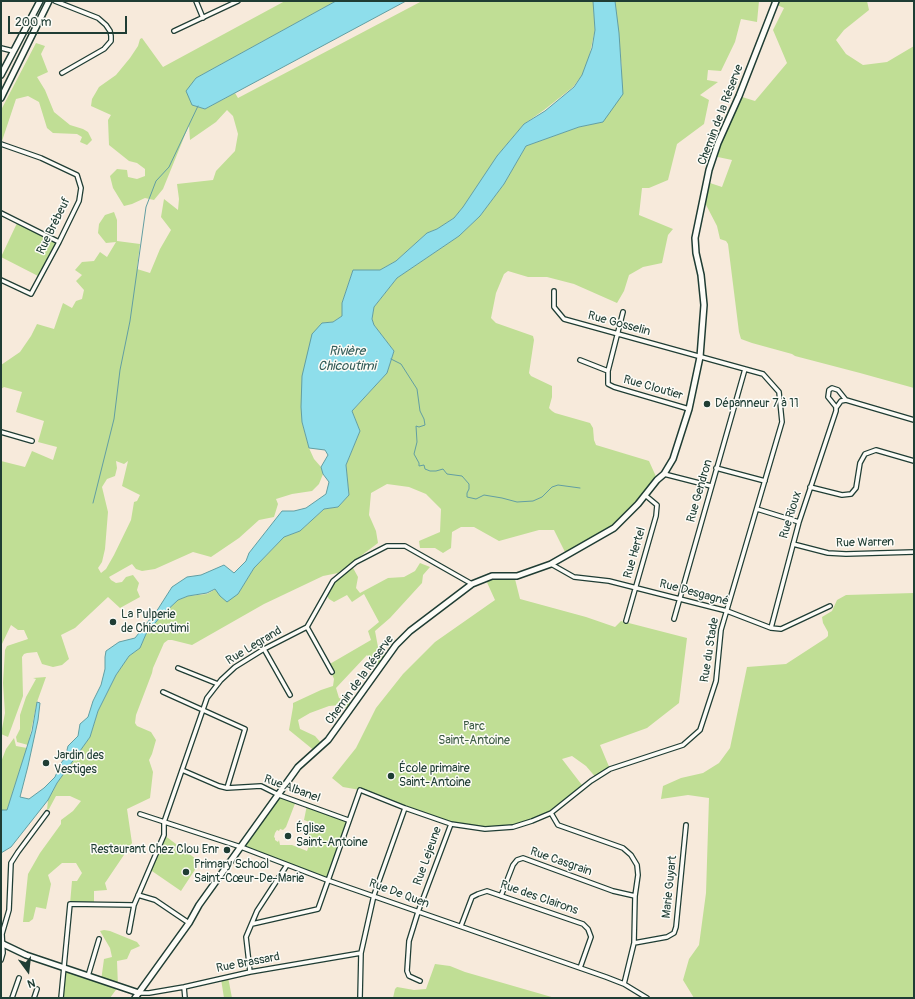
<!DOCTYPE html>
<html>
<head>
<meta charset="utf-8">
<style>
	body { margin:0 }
	#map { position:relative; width:915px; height:999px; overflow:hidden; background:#f7eadb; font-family:Pangolin,sans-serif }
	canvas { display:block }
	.frame { position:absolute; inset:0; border:2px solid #1f3d34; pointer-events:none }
	.north { position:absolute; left:8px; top:951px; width:40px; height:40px; -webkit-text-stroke:3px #fdfcf7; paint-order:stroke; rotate:165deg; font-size:11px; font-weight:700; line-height:16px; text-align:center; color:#1f3d34 }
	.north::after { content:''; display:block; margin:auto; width:14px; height:18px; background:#1f3d34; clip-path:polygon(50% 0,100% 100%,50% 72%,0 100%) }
	.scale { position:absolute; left:8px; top:16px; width:119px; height:18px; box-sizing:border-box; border:2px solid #1f3d34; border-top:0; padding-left:5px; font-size:12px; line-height:14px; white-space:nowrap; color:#1f3d34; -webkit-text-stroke:3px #fdfcf7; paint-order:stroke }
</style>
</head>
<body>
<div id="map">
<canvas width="915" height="999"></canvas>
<div class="frame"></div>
<div class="north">N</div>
<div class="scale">200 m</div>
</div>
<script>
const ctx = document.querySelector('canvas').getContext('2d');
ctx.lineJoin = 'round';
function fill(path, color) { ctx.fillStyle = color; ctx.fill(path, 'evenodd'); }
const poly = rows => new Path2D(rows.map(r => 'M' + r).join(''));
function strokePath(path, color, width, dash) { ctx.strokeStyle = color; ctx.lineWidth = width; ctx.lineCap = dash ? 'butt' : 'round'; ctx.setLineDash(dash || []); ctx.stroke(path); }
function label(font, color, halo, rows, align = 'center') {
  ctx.font = font + ' Pangolin,sans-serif'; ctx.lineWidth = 3; ctx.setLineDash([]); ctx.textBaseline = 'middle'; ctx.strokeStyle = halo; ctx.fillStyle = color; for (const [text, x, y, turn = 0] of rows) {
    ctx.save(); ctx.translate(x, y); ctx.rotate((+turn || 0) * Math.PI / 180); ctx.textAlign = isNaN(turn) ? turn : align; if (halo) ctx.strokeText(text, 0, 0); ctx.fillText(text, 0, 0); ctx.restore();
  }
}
fill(poly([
	[285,1,336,1,196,78,192,105,205,109,235,93,238,98,422,1,593,1,595,30,589,57,582,75,573,87,544,110,524,124,497,156,463,207,454,218,437,229,427,233,396,261,380,270,353,270,342,303,342,316,333,322,322,323,302,422,309,448,314,459,321,467,323,474,319,484,312,491,292,494,276,499,278,504,274,517,259,520,239,538,211,557,193,552,155,569,142,571,136,569,132,564,109,577,111,580,116,583,122,582,126,577,133,575,139,583,137,590,140,597,120,608,108,597,75,628,61,635,69,659,62,665,53,667,42,664,37,652,27,653,24,654,22,657,23,696,8,737,1,734,5,713,3,683,5,650,7,646,28,639,24,630,18,630,11,625,2,644,1,643,1,461,25,467,32,451,53,460,57,447,38,442,44,421,16,412,22,392,4,387,1,389,1,365,20,352,31,336,37,324,54,329,63,303,72,308,76,301,82,299,84,290,76,281,82,275,75,270,82,262,94,261,100,252,107,257,116,242,106,243,98,233,99,224,105,215,114,212,117,220,117,241,140,244,137,269,150,273,160,249,171,230,161,217,164,199,178,210,179,199,177,184,213,180,216,171,235,151,238,134,233,116,227,110,216,122,190,140,189,125,163,189,154,200,145,198,132,204,124,206,113,188,110,176,117,169,127,170,128,177,137,179,145,176,145,169,137,163,129,161,109,145,108,120,111,115,91,106,92,99,99,87,116,75,130,58,138,46,140,39,142,38,163,67],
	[116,461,124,464,128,461,122,486,140,495,137,501,134,502,131,520,114,555,106,569,101,573,98,568,102,562,105,549,108,512,102,487,107,479,115,476,117,468],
	[615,1,759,1,757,22,741,19,735,42,721,71,708,70,707,80,718,82,700,95,709,100,704,124,677,144,668,180,649,188,642,188,639,215,673,229,668,235,662,263,643,267,629,275,624,291,617,303,574,284,547,277,528,277,508,271,504,274,496,293,491,318,496,323,533,336,534,340,529,373,531,376,552,386,552,397,549,408,552,411,555,413,590,423,593,428,594,440,596,445,649,461,658,481,614,527,567,556,554,530,539,530,499,541,474,527,461,527,452,532,451,548,443,553,435,548,420,548,419,541,440,532,441,509,426,494,409,487,387,484,371,493,369,515,376,531,378,543,338,573,323,576,264,604,192,645,172,640,168,640,164,643,153,668,152,673,136,715,135,723,137,726,151,732,156,740,152,754,149,760,153,772,150,798,127,809,132,843,105,883,107,890,94,891,94,904,70,904,72,881,77,881,82,873,76,863,62,863,48,875,51,884,46,909,36,907,33,919,29,922,23,922,28,874,40,853,61,824,61,820,73,811,81,801,70,796,56,796,49,809,47,810,48,800,57,783,90,737,98,711,116,675,129,656,140,648,146,634,161,616,178,600,188,596,207,594,216,589,238,594,254,568,284,537,300,531,324,509,338,507,349,495,346,465,360,431,352,411,387,373,394,351,374,325,372,319,374,307,397,278,459,236,480,216,504,184,526,146,579,127,602,122,622,70],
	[768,1,867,1,869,10,844,30,836,40,846,54,863,65,887,62,914,46,914,388,860,373,795,356,792,354,752,343,741,339,739,332,728,244,726,241,720,239,717,226,703,199,707,182,722,187,732,160,713,156,739,96,755,101,787,63,773,30,784,8],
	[36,43,45,46,41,54,48,72,37,77,45,90,54,112,70,125,83,129,88,132,92,140,87,145,80,142,82,137,77,134,53,133,47,128,39,102,28,96,16,99,1,144,1,110],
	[18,221,59,241,40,277,1,257],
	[420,563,430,567,423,575,422,583,390,618,375,631,378,647,388,657,379,668,367,655,336,688,339,698,355,704,351,710,340,705,329,706,310,713,298,720,300,729,315,736,323,745,316,752,289,730,293,707,293,703,321,690,333,686,334,679,328,665,371,640,368,631,379,622,364,594,352,602,347,595,334,602,329,599,326,594,333,581,352,566,358,577,356,588,360,593,388,578,404,577,415,571],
	[514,575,520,599,586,617,615,627,621,621,687,638,679,703,647,728,600,745,610,769,598,780,586,766,572,756,562,759,585,789,552,813,531,823,507,829,481,830,468,829,405,807,360,790,343,787,332,778,356,748,376,708,403,674,435,642,495,600,485,578],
	[914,593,914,998,694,998,683,980,689,959,699,945,706,893,709,798,688,795,661,799,663,786,681,778,703,773,719,763,730,748,747,667,786,664,826,638,828,636,828,632,823,623,822,617,832,611,837,600,846,595],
	[46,677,37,702,28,745,17,742,16,737,20,729,20,715,26,697,36,679,33,678],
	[14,738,16,746,27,748,7,810,1,810,1,762,6,749],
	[279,795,296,801,286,827,283,830,280,829,279,831,277,830,275,833,274,837,275,838,275,840,278,842,279,840,280,845,292,845,307,851,311,840,309,839,309,837,307,836,310,829,313,830,315,824,304,820,307,805,348,820,327,880,241,847],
	[164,835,200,862,181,891,149,869],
	[104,930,110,931,137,942,140,946,131,950,127,959,117,961,118,987,110,998,58,998,63,969,101,981,104,959,112,957,110,948,100,931],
	[435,964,450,966,465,972,555,998,393,998,395,989,397,987,414,990,426,989],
	[228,977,232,998,224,998,221,979]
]), '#c0de95');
const water = poly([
	[336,1,406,1,205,109,192,105,186,91,196,78,336,1],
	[593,1,615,1,619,33,623,94,603,122,579,127,526,146,504,184,480,216,459,236,397,278,374,307,372,319,374,325,394,351,387,373,352,411,360,431,346,465,349,495,338,507,324,509,300,531,284,537,254,568,238,594,227,602,220,596,215,589,207,593,188,596,178,600,161,616,146,634,140,648,129,656,116,675,98,711,90,737,57,783,48,800,11,847,1,853,1,810,7,810,32,731,37,702,40,703,38,720,28,766,20,797,29,799,44,788,55,777,61,763,65,758,68,746,78,736,80,724,88,717,93,701,101,685,105,669,105,657,106,651,119,642,135,638,158,609,172,587,187,577,201,575,224,565,234,573,246,561,249,553,282,511,294,511,306,508,326,494,329,482,323,474,321,467,328,455,325,450,309,448,302,422,301,407,302,376,312,334,322,323,333,322,342,316,342,303,353,270,380,270,396,261,427,233,437,229,454,218,463,207,497,156,524,124,545,111,574,87,582,75,592,48,595,30,593,1]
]);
fill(water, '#8edeeb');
strokePath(water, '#629ea2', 1);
strokePath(poly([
	[391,359,401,364,417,389,420,411,424,419,425,425,419,427,416,426,417,442,414,454,419,463,419,466,424,465,425,469,430,471,436,471,443,469,447,474,462,476,469,484,469,489,467,493,467,497,476,499,484,495,502,498,517,502,533,501,542,497,552,487,558,485,580,488],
	[93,503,114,419,120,370,130,321,146,207,156,181,169,167,198,106]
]), '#629ea2', 1);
const street = poly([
	[55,1,98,18,106,25,110,31,111,36,111,41,104,49,62,73],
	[196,1,203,18],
	[174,31,238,1],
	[1,48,13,51],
	[1,144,41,158,77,175,81,188,79,201,59,242,31,294,1,280],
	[1,213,59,242],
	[623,312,608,371,608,384,614,387,689,409],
	[580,360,608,371],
	[846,400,914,420],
	[836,408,841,401,846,400],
	[1,432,32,441],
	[716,468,765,481],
	[664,474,711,486],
	[810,487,842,495,851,494,856,488,860,463,865,454,876,450,914,461],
	[757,509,799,522],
	[793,544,828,553,846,554,914,552],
	[551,564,574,577,609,581,727,611,771,628,781,629,830,606],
	[674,619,745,369],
	[626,621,656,516,657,505,645,495],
	[307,627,332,672],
	[771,628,799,522,836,411,836,407,828,397,829,390,832,388,838,390,846,400],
	[264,649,290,695],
	[178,668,218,684],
	[163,692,245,729,227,788],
	[182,770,219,786,227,788,261,786,279,795,348,820],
	[551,813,558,825,623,848,631,855,637,865,638,875,635,896,634,943,624,984],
	[140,814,241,847,327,880,606,977,624,984,647,998],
	[138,895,155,900,189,923],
	[501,896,513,865,517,860,523,858,613,891,635,896],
	[252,924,318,909,360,790,405,808,451,824,485,829,513,827,532,821,551,813,591,781,610,769,683,745,700,730,716,681,721,630,782,422,779,392,763,374,564,319,554,307,554,291],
	[461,926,472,897,478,894,487,891,583,924,588,929,591,937,580,968],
	[129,932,134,905,164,835,164,822,207,698,221,680,235,667,264,649,307,627,333,581,356,562,387,546,405,546,472,584],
	[634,943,667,937,674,933,676,927,686,825],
	[1,960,3,953,2,934,9,910,11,863,18,852,47,813],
	[250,972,246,937,257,911,287,865],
	[88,976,99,939],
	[420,981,409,976,407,971,409,941,418,912,451,824],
	[184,987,185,998],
	[139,993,149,993,184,987,250,972,361,953],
	[12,998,19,978],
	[34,998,37,989],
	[61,998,70,904,134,905],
	[360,998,361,953,374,895,405,808]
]);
const secondary = poly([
	[1,75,40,1],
	[1,98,49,1],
	[1,942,3,944,26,955,139,993],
	[135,998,189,923,199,905,298,767,328,740,396,645,410,631,472,584,492,576,517,576,551,564,614,528,638,504,657,480,664,474,673,459,689,409,700,357,704,305,701,275,696,253,695,238,709,170,718,143,739,96,776,1]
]);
strokePath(street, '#1f3d34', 6);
strokePath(secondary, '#1f3d34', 8);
strokePath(street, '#fdfcf7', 3.5);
strokePath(secondary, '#fdfcf7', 5);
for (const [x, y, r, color] of [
	[707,404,4,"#1f3d34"],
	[113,622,4,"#1f3d34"],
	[46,763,4,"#1f3d34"],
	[391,776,4,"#1f3d34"],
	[288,836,4,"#1f3d34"],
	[227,850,4,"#1f3d34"],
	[186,872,4,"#1f3d34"]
]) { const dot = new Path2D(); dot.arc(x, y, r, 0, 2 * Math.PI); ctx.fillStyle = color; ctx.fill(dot); strokePath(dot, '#fdfcf7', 1.5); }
label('12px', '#1f3d34', '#fdfcf7', [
	["Chemin de la Réserve",721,115,-69],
	["Rue Brébeuf",54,226,-64],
	["Rue Gosselin",619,324,15],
	["Rue Cloutier",653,388,16],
	["Rue Gendron",700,491,-74],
	["Rue Rioux",791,515,-73],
	["Rue Warren",865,543,-1],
	["Rue Hertel",635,553,-74],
	["Rue Desgagné",694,593,15],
	["Rue Legrand",254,646,-31],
	["Rue du Stade",710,650,-81],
	["Chemin de la Réserve",360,680,-54],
	["Rue Albanel",292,789,20],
	["Rue Lejeune",428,856,-70],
	["Rue Casgrain",561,862,19],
	["Marie Guyart",670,887,-84],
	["Rue De Quen",399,894,20],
	["Rue des Clairons",539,898,19],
	["Rue Brassard",248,963,-11]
]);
label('12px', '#1f3d34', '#fdfcf7', [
	["Dépanneur 7 à 11",715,404],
	["La Pulperie",121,615],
	["de Chicoutimi",121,629],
	["Jardin des",54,756],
	["Vestiges",54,770],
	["École primaire",399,769],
	["Saint-Antoine",399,783],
	["Église",296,829],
	["Saint-Antoine",296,843],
	["Restaurant Chez Clou Enr",219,850,"right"],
	["Primary School",194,865],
	["Saint-Cœur-De-Marie",194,879]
], 'left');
label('12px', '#3f5d47', '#fdfcf7', [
	["Parc",474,727],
	["Saint-Antoine",474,741]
]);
label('italic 13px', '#355d59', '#fdfcf7', [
	["Rivière",347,352],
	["Chicoutimi",347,367]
]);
</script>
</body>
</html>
